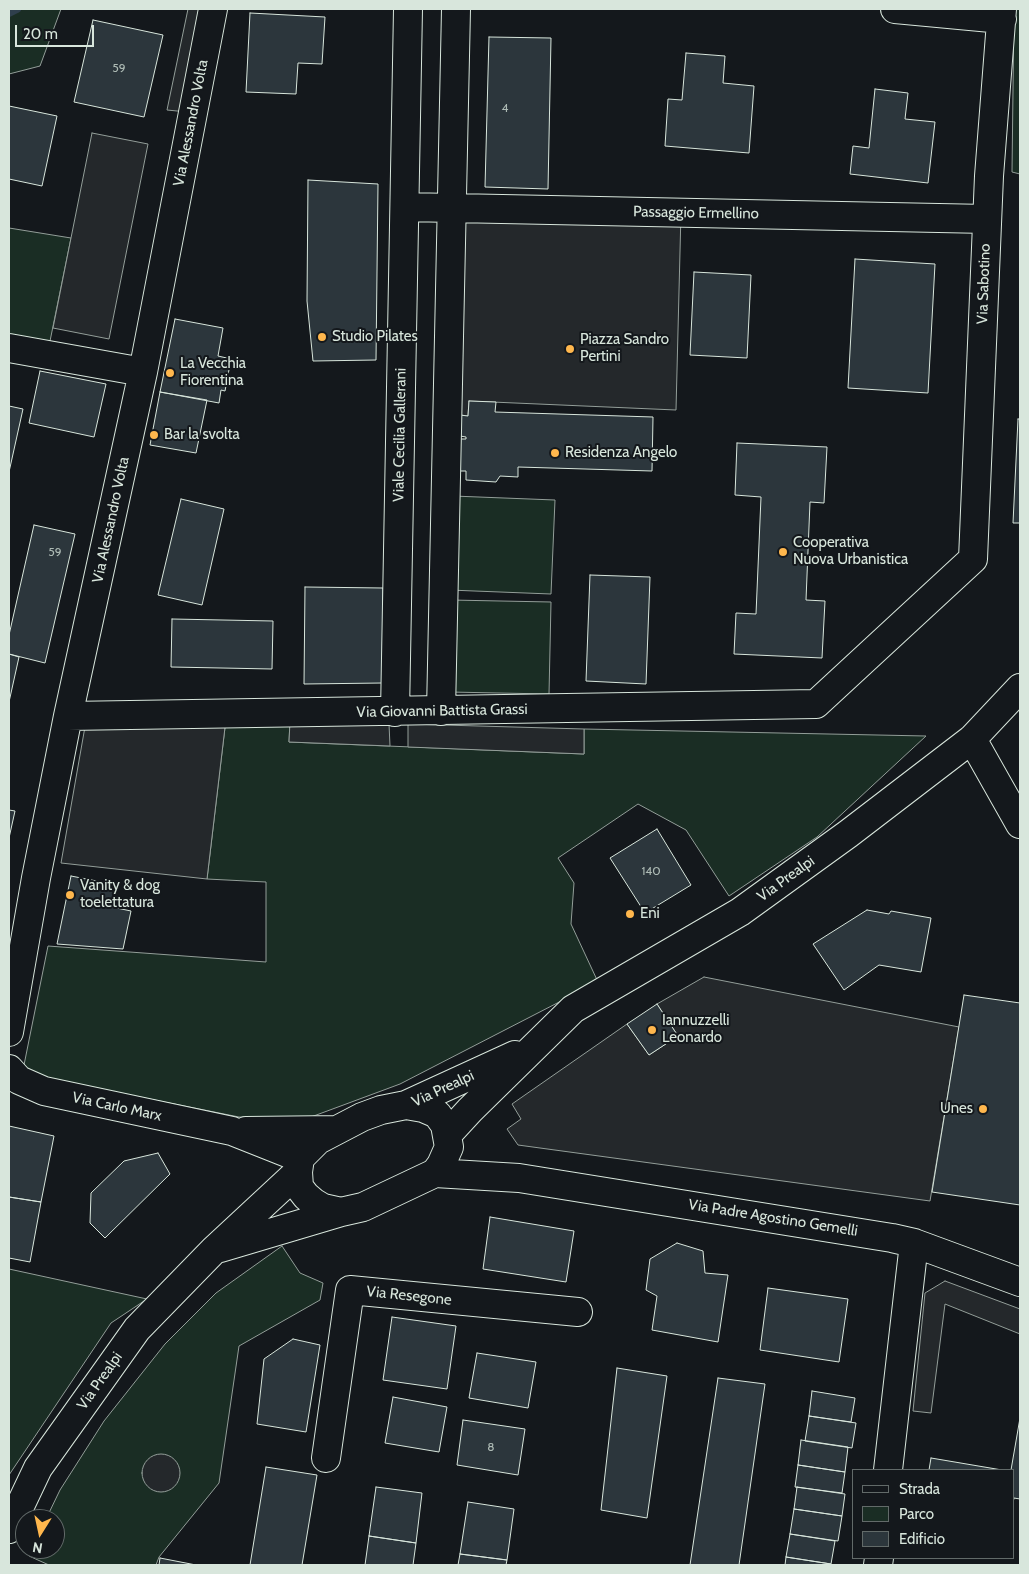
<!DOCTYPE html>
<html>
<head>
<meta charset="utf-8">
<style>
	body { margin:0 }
	#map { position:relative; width:1029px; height:1574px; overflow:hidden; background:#14181c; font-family:Cabin,sans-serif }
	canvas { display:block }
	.frame { position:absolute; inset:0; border:10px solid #d8e6dc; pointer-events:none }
	.legend { position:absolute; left:852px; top:1469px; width:162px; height:90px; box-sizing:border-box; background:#14181c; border:1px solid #626a69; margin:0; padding:6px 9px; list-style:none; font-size:15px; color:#d8e6dc }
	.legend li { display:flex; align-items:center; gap:10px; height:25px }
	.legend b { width:25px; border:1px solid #626a69 }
	.north { position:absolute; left:15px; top:1509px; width:50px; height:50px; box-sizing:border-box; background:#14181c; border:1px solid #626a69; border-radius:50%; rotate:190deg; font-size:14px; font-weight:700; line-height:20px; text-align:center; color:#d8e6dc }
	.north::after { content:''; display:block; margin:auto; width:18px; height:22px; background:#ffb74d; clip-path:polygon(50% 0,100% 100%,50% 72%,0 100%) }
	.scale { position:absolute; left:15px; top:25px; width:79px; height:22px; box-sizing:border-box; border:2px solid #d8e6dc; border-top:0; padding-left:6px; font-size:15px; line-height:18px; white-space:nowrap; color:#d8e6dc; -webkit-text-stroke:4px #14181c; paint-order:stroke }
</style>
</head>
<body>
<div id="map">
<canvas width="1029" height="1574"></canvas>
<div class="frame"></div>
<ul class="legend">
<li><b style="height:6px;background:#14181c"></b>Strada</li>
<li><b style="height:14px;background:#1a2d24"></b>Parco</li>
<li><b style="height:14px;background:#2c363c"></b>Edificio</li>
</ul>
<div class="north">N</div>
<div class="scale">20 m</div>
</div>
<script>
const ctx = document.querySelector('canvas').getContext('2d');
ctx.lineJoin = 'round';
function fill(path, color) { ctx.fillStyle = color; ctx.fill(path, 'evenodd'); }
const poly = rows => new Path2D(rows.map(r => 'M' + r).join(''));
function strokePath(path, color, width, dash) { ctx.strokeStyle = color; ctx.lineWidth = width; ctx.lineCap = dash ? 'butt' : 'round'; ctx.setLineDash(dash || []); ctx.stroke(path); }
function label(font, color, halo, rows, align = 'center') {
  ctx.font = font + ' Cabin,sans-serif'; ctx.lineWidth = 4; ctx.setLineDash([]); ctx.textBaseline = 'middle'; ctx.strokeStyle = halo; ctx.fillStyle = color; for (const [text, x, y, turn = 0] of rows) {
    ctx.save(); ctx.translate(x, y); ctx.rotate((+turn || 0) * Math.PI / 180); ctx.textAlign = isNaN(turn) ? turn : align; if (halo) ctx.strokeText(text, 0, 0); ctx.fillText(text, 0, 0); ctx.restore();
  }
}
const green = poly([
	[9,9,61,9,40,66,9,74,9,9],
	[1014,9,1020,9,1020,174,1012,172,1014,9],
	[9,228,71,238,49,346,9,339,9,228],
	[453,496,555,500,551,594,449,590,453,496],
	[450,600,551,602,549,694,449,692,450,600],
	[226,719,290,721,289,742,584,754,584,729,926,736,817,837,729,896,686,830,638,804,558,858,574,883,571,924,598,982,400,1084,311,1117,239,1117,35,1076,24,1065,48,946,266,962,266,882,207,879,226,719],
	[282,1246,300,1273,323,1283,320,1300,239,1346,219,1483,159,1557,156,1565,49,1565,29,1556,32,1549,55,1549,55,1519,46,1519,60,1490,104,1421,165,1344,216,1293,282,1246],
	[9,1269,147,1299,111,1323,9,1475,9,1269]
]);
fill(green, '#1a2d24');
strokePath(green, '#939e99', 1);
const parking = poly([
	[188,9,209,9,187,112,167,110,188,9],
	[92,133,148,144,109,339,53,328,92,133],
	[464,208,681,212,676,410,469,401,468,416,460,415,464,208],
	[226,719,207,879,61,863,86,721,226,719],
	[290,721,389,724,390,746,289,742,290,721],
	[408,724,584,729,584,754,408,747,408,724],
	[704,977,959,1027,930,1201,518,1145,507,1129,521,1119,512,1104,627,1024,649,1055,678,1036,657,1004,704,977],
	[945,1281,1020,1309,1020,1334,945,1304,931,1413,913,1411,925,1293,945,1281],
	'142 1473a19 19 0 1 1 38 0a19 19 0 1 1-38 0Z'
]);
fill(parking, '#24282b');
strokePath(parking, '#939e99', 1);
strokePath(poly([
	[9,13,17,9]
]), '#2f3f4d', 8);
const building = poly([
	[250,13,325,17,322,64,298,63,296,94,246,92,250,13],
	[93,20,163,35,144,117,74,102,93,20],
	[489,37,551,38,548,189,485,187,489,37],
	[686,53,725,56,723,83,754,86,749,153,665,146,668,99,682,100,686,53],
	[875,89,908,93,905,119,935,122,928,183,850,174,853,146,869,148,875,89],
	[9,106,57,116,42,186,9,179,9,106],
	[308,180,378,184,376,360,313,361,307,301,308,180],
	[855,259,935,264,928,393,848,388,855,259],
	[694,272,751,275,747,358,690,355,694,272],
	[175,319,223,328,218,356,231,359,225,391,221,390,219,403,160,392,175,319],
	[40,371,106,384,94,437,29,423,40,371],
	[160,392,207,400,196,453,150,445,160,392],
	[469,401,496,402,495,412,653,417,652,471,518,467,518,477,500,476,496,482,466,480,466,471,457,471,459,439,466,439,466,437,460,436,460,415,468,416,469,401],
	[9,406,23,409,9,472,9,406],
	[1018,419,1020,419,1020,523,1013,523,1018,419],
	[737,443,827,447,824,503,810,502,806,600,825,601,822,658,734,654,736,613,756,614,761,497,735,495,737,443],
	[181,499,224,509,202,605,158,595,181,499],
	[34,525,75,534,45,663,9,654,9,635,34,525],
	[590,575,650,577,646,684,586,681,590,575],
	[305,587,383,588,382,683,304,684,305,587],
	[172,619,273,621,272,669,171,667,172,619],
	[9,654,19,657,9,702,9,654],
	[9,810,15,811,9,838,9,810],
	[657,829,691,885,645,913,610,858,657,829],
	[71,876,117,885,112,907,131,911,123,949,57,944,71,876],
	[867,910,889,914,891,911,931,918,921,972,879,965,844,990,813,944,867,910],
	[964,995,1020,1003,1020,1205,932,1192,964,995],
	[657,1004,678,1036,649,1055,627,1024,657,1004],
	[9,1126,54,1136,41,1202,9,1197,9,1126],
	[158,1153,170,1174,105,1238,90,1223,91,1193,124,1161,158,1153],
	[9,1197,41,1202,30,1262,9,1258,9,1197],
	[490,1217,574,1231,566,1282,483,1269,490,1217],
	[677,1243,703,1251,705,1273,728,1275,718,1342,652,1330,657,1296,646,1290,650,1259,677,1243],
	[768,1288,848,1299,839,1362,760,1350,768,1288],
	[392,1317,456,1326,447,1389,383,1380,392,1317],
	[293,1339,320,1345,306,1432,257,1424,264,1359,293,1339],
	[477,1353,536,1362,528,1408,469,1398,477,1353],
	[617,1368,667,1376,647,1518,601,1510,617,1368],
	[718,1378,765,1384,739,1565,690,1565,718,1378],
	[812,1391,855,1398,851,1422,809,1416,812,1391],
	[393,1397,447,1407,439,1452,385,1443,393,1397],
	[809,1416,856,1423,852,1448,805,1441,809,1416],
	[1020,1418,1020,1499,1014,1498,1013,1503,1013,1470,1011,1470,1020,1418],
	[463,1420,525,1429,518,1475,457,1465,463,1420],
	[801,1440,848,1447,845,1472,798,1465,801,1440],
	[931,1458,1002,1470,929,1470,931,1458],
	[798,1465,845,1472,842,1493,795,1487,798,1465],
	[266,1467,317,1475,302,1565,250,1565,266,1467],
	[376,1487,422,1493,416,1543,369,1536,376,1487],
	[797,1487,845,1494,842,1516,794,1509,797,1487],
	[468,1502,514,1509,507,1560,460,1554,468,1502],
	[794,1509,842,1516,838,1541,790,1534,794,1509],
	[790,1534,835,1541,831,1564,786,1557,790,1534],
	[369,1536,416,1543,413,1565,365,1565,369,1536],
	[460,1554,507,1560,506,1565,458,1565,460,1554],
	[786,1557,831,1564,831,1565,785,1565,786,1557],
	[160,1558,196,1565,159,1565,160,1558]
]);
fill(building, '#2c363c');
strokePath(building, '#d8e6dc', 1);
const minor = poly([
	[895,9,1002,19],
	[405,207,987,219],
	[9,348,143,372],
	[441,711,456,9],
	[395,712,408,9],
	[68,716,816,704,973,559,989,176,1002,9],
	[972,739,1020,824],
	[9,1032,36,878,68,716,143,372,213,9],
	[9,1069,19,1080,44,1091,232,1131,300,1158],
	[406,1105,423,1108,437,1114,445,1125,449,1147,441,1165,435,1173,363,1207,341,1212,323,1208,313,1202,306,1196,299,1187,298,1172,300,1158,318,1140,362,1117,381,1110,406,1105],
	[406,1105,515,1055],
	[246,1131,336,1130],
	[447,1135,470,1110,573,1009,740,912,848,834,972,739,1020,688],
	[435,1173,519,1178,892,1238,914,1243,1020,1282],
	[220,1248,341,1212],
	[326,1458,350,1290,578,1312],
	[888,1470,914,1243],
	[9,1529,38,1468,137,1329,214,1250,298,1172],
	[878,1565,879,1558]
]);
strokePath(minor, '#d8e6dc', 30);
strokePath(minor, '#14181c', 28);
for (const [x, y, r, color] of [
	[322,337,5,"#ffb74d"],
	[570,349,5,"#ffb74d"],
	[170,373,5,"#ffb74d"],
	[154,435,5,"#ffb74d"],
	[555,453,5,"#ffb74d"],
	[783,552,5,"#ffb74d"],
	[70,895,5,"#ffb74d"],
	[630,914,5,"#ffb74d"],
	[652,1030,5,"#ffb74d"],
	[983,1109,5,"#ffb74d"]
]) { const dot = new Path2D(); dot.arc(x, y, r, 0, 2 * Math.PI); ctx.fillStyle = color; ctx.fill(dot); strokePath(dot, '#14181c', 2); }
label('12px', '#adbab4', null, [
	["59",119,68],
	["4",505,108],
	["59",55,552],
	["140",651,871],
	["8",491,1447]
]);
label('15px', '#d8e6dc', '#14181c', [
	["Via Alessandro Volta",191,123,-79],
	["Passaggio Ermellino",696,213,1],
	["Via Sabotino",984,284,-88],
	["Viale Cecilia Gallerani",400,435,-89],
	["Via Alessandro Volta",111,520,-78],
	["Via Giovanni Battista Grassi",442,711,-1],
	["Via Prealpi",786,879,-36],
	["Via Prealpi",443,1089,-25],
	["Via Carlo Marx",117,1107,12],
	["Via Padre Agostino Gemelli",773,1218,9],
	["Via Resegone",409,1296,6],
	["Via Prealpi",100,1381,-55]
]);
label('15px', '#d8e6dc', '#14181c', [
	["Studio Pilates",332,337],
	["Piazza Sandro",580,340],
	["Pertini",580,357],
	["La Vecchia",180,364],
	["Fiorentina",180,381],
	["Bar la svolta",164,435],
	["Residenza Angelo",565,453],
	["Cooperativa",793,543],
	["Nuova Urbanistica",793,560],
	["Vanity & dog",80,886],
	["toelettatura",80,903],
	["Eni",640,914],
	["Iannuzzelli",662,1021],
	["Leonardo",662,1038],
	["Unes",973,1109,"right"]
], 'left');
</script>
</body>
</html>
